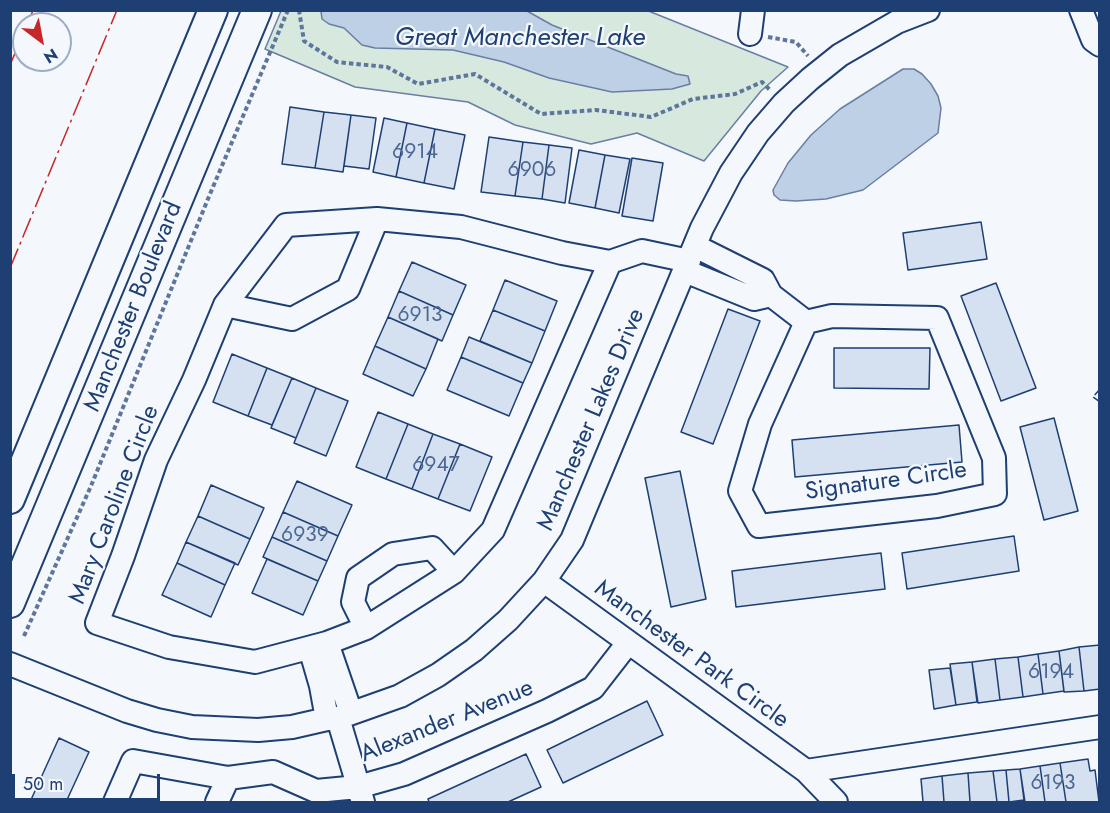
<!DOCTYPE html>
<html>
<head>
<meta charset="utf-8">
<style>
	body { margin:0 }
	#map { position:relative; width:1110px; height:813px; overflow:hidden; background:#f4f7fb; font-family:Jost,sans-serif }
	canvas { display:block }
	.frame { position:absolute; inset:0; border:12px solid #1d3f73; pointer-events:none }
	.north { position:absolute; left:12px; top:12px; width:60px; height:60px; box-sizing:border-box; background:#f4f7fb; border:2px solid #9eadc5; border-radius:50%; rotate:148deg; font-size:16px; font-weight:700; line-height:24px; text-align:center; color:#1d3f73 }
	.north::after { content:''; display:block; margin:auto; width:21px; height:27px; background:#c62828; clip-path:polygon(50% 0,100% 100%,50% 72%,0 100%) }
	.scale { position:absolute; left:12px; top:774px; width:148px; height:27px; box-sizing:border-box; border:3px solid #1d3f73; border-top:0; padding-left:8px; font-size:18px; line-height:21px; white-space:nowrap; color:#1d3f73; -webkit-text-stroke:4px #f4f7fb; paint-order:stroke }
</style>
</head>
<body>
<div id="map">
<canvas width="1110" height="813"></canvas>
<div class="frame"></div>
<div class="north">N</div>
<div class="scale">50 m</div>
</div>
<script>
const ctx = document.querySelector('canvas').getContext('2d');
ctx.lineJoin = 'round';
function fill(path, color) { ctx.fillStyle = color; ctx.fill(path, 'evenodd'); }
const poly = rows => new Path2D(rows.map(r => 'M' + r).join(''));
function strokePath(path, color, width, dash) { ctx.strokeStyle = color; ctx.lineWidth = width; ctx.lineCap = dash ? 'butt' : 'round'; ctx.setLineDash(dash || []); ctx.stroke(path); }
function label(font, color, halo, rows, align = 'center') {
  ctx.font = font + ' Jost,sans-serif'; ctx.lineWidth = 4.5; ctx.setLineDash([]); ctx.textBaseline = 'middle'; ctx.strokeStyle = halo; ctx.fillStyle = color; for (const [text, x, y, turn = 0] of rows) {
    ctx.save(); ctx.translate(x, y); ctx.rotate((+turn || 0) * Math.PI / 180); ctx.textAlign = isNaN(turn) ? turn : align; if (halo) ctx.strokeText(text, 0, 0); ctx.fillText(text, 0, 0); ctx.restore();
  }
}
const green = poly([
	[646,10,788,67,761,91,704,161,637,133,591,144,515,125,468,102,355,87,265,49,281,11,646,10]
]);
fill(green, '#d7e8df');
strokePath(green, '#687fa3', 1.5);
const water = poly([
	[321,11,527,11,552,25,676,74,688,76,690,84,672,89,612,92,549,78,504,62,453,50,375,48,362,45,344,28,329,24,322,19,321,11],
	[903,69,914,69,922,74,931,84,938,96,941,108,938,133,863,190,826,199,796,201,780,200,774,195,773,190,788,163,811,135,840,109,903,69]
]);
fill(water, '#bed0e5');
strokePath(water, '#687fa3', 1.5);
const building = poly([
	[290,107,324,112,315,168,282,164,290,107],
	[324,112,351,115,343,172,315,168,324,112],
	[351,115,376,118,369,169,344,166,351,115],
	[384,118,407,123,396,177,373,172,384,118],
	[407,123,435,129,424,183,396,177,407,123],
	[435,129,465,135,454,189,424,183,435,129],
	[489,137,523,142,515,196,481,192,489,137],
	[523,142,549,145,542,199,515,196,523,142],
	[549,145,572,148,565,203,542,199,549,145],
	[579,150,605,155,595,208,569,203,579,150],
	[605,155,630,159,619,213,595,208,605,155],
	[632,158,663,163,653,221,622,216,632,158],
	[981,222,987,259,908,270,903,233,981,222],
	[412,262,466,285,453,315,399,291,412,262],
	[505,280,557,301,545,331,493,310,505,280],
	[996,283,1036,388,1001,401,961,296,996,283],
	[399,291,453,315,442,341,388,317,399,291],
	[728,309,760,321,713,444,681,432,728,309],
	[493,310,545,331,532,363,480,341,493,310],
	[388,317,438,339,426,369,375,346,388,317],
	[469,337,532,363,523,383,461,357,469,337],
	[375,346,426,369,413,396,363,374,375,346],
	[834,348,930,348,929,389,834,388,834,348],
	[232,354,267,368,248,416,213,402,232,354],
	[461,357,523,383,509,416,447,390,461,357],
	[267,368,292,378,272,425,248,416,267,368],
	[292,378,316,388,296,438,271,428,292,378],
	[316,388,348,401,326,456,294,443,316,388],
	[378,412,408,424,386,479,356,467,378,412],
	[1054,418,1078,511,1044,520,1020,427,1054,418],
	[408,424,433,434,412,489,386,479,408,424],
	[959,425,962,462,795,477,792,440,959,425],
	[433,434,460,444,438,499,412,489,433,434],
	[460,444,492,457,470,511,438,499,460,444],
	[680,471,706,599,671,607,645,478,680,471],
	[297,481,352,505,338,536,283,512,297,481],
	[211,485,264,508,250,539,198,516,211,485],
	[283,512,338,536,327,561,272,537,283,512],
	[198,516,250,539,238,565,186,542,198,516],
	[1014,536,1019,571,907,589,902,553,1014,536],
	[272,537,327,561,318,581,263,557,272,537],
	[186,542,235,563,225,585,177,563,186,542],
	[881,553,885,589,736,607,732,571,881,553],
	[267,559,318,581,303,615,252,593,267,559],
	[177,563,225,585,211,617,162,595,177,563],
	[1100,645,1100,689,1084,691,1079,647,1100,645],
	[1079,647,1084,691,1064,692,1059,651,1079,647],
	[1059,651,1064,691,1043,694,1038,654,1059,651],
	[1038,654,1043,694,1023,697,1018,657,1038,654],
	[1018,657,1023,697,1000,700,995,659,1018,657],
	[995,659,1000,700,978,703,972,662,995,659],
	[972,662,977,702,956,705,950,664,972,662],
	[950,668,956,705,934,709,929,670,950,668],
	[647,701,663,735,563,783,547,750,647,701],
	[59,738,89,752,66,802,30,802,59,738],
	[526,754,541,787,508,802,429,802,428,799,526,754],
	[1088,759,1090,771,1095,770,1099,802,1066,802,1060,763,1088,759],
	[1060,763,1066,802,1045,802,1040,766,1060,763],
	[1040,766,1045,802,1025,802,1020,769,1040,766],
	[1020,769,1024,800,1009,802,1006,770,1020,769],
	[1006,770,1009,802,997,802,993,771,1006,770],
	[993,771,997,802,970,802,968,773,993,771],
	[968,773,970,802,944,802,942,776,968,773],
	[942,776,944,802,923,802,921,779,942,776]
]);
fill(building, '#d5e0f0');
strokePath(building, '#1d3f73', 1.5);
const minor = poly([
	[1081,10,1093,40,1100,45],
	[750,34,753,10],
	[377,219,286,225,225,305,194,380,156,460,123,556,97,623,169,647,255,662,327,643,366,628,454,572],
	[695,246,763,280,771,295,806,322],
	[685,271,754,299,771,295],
	[225,305,292,319,348,289,377,219,461,227,562,253,610,262],
	[832,316,937,318,994,458,995,494,937,506,759,526,740,491,760,424,806,322,832,316],
	[544,581,806,771,1100,727],
	[366,628,353,602,358,578,393,554,432,548,454,572,493,530,610,262,642,251,689,261],
	[327,643,351,713],
	[310,648,321,686,327,719],
	[10,664,127,711,157,720,192,727,258,730,292,727,327,719,338,718,400,696,438,675,474,650,508,620,544,581,572,540,702,228,731,173,758,133,784,103,810,79,840,55,897,22,928,10],
	[338,718,363,802],
	[806,771,836,802],
	[115,802,133,761,228,778,273,772,316,791,358,787,404,774,547,711,593,688,628,643],
	[217,802,228,778]
]);
const major = poly([
	[10,499,213,10],
	[10,603,257,10]
]);
strokePath(minor, '#1d3f73', 26);
strokePath(major, '#1d3f73', 32);
strokePath(poly([
	[299,10,304,41,337,62,387,67,418,84,475,74,541,114,596,110,651,117,693,99,735,94,762,82,770,90],
	[768,37,796,42,808,56],
	[24,636,91,486,210,194,288,10]
]), '#5e769c', 4, [4.5, 3]);
strokePath(minor, '#f4f7fb', 22);
strokePath(major, '#f4f7fb', 28);
strokePath(poly([
	[1100,389,1093,397,1100,402]
]), '#1d3f73', 1.5, [8, 3]);
strokePath(poly([
	[28,24,33,10],
	[10,65,24,32],
	[10,268,117,10]
]), '#c62828', 1.5, [21, 4.5, 3, 4.5]);
label('21px', '#4b6792', null, [
	["6914",415,153],
	["6906",532,171],
	["6913",420,316],
	["6947",436,466],
	["6939",305,536],
	["6194",1051,673],
	["6193",1053,784]
]);
label('24px', '#1d3f73', '#f4f7fb', [
	["Manchester Boulevard",134,307,-68],
	["Manchester Lakes Drive",592,420,-67],
	["Signature Circle",886,482,-8],
	["Mary Caroline Circle",115,505,-69],
	["Manchester Park Circle",691,655,36],
	["Alexander Avenue",447,722,-22]
]);
label('italic 26px', '#1d3f73', '#f4f7fb', [
	["Great Manchester Lake",520,39]
]);
</script>
</body>
</html>
